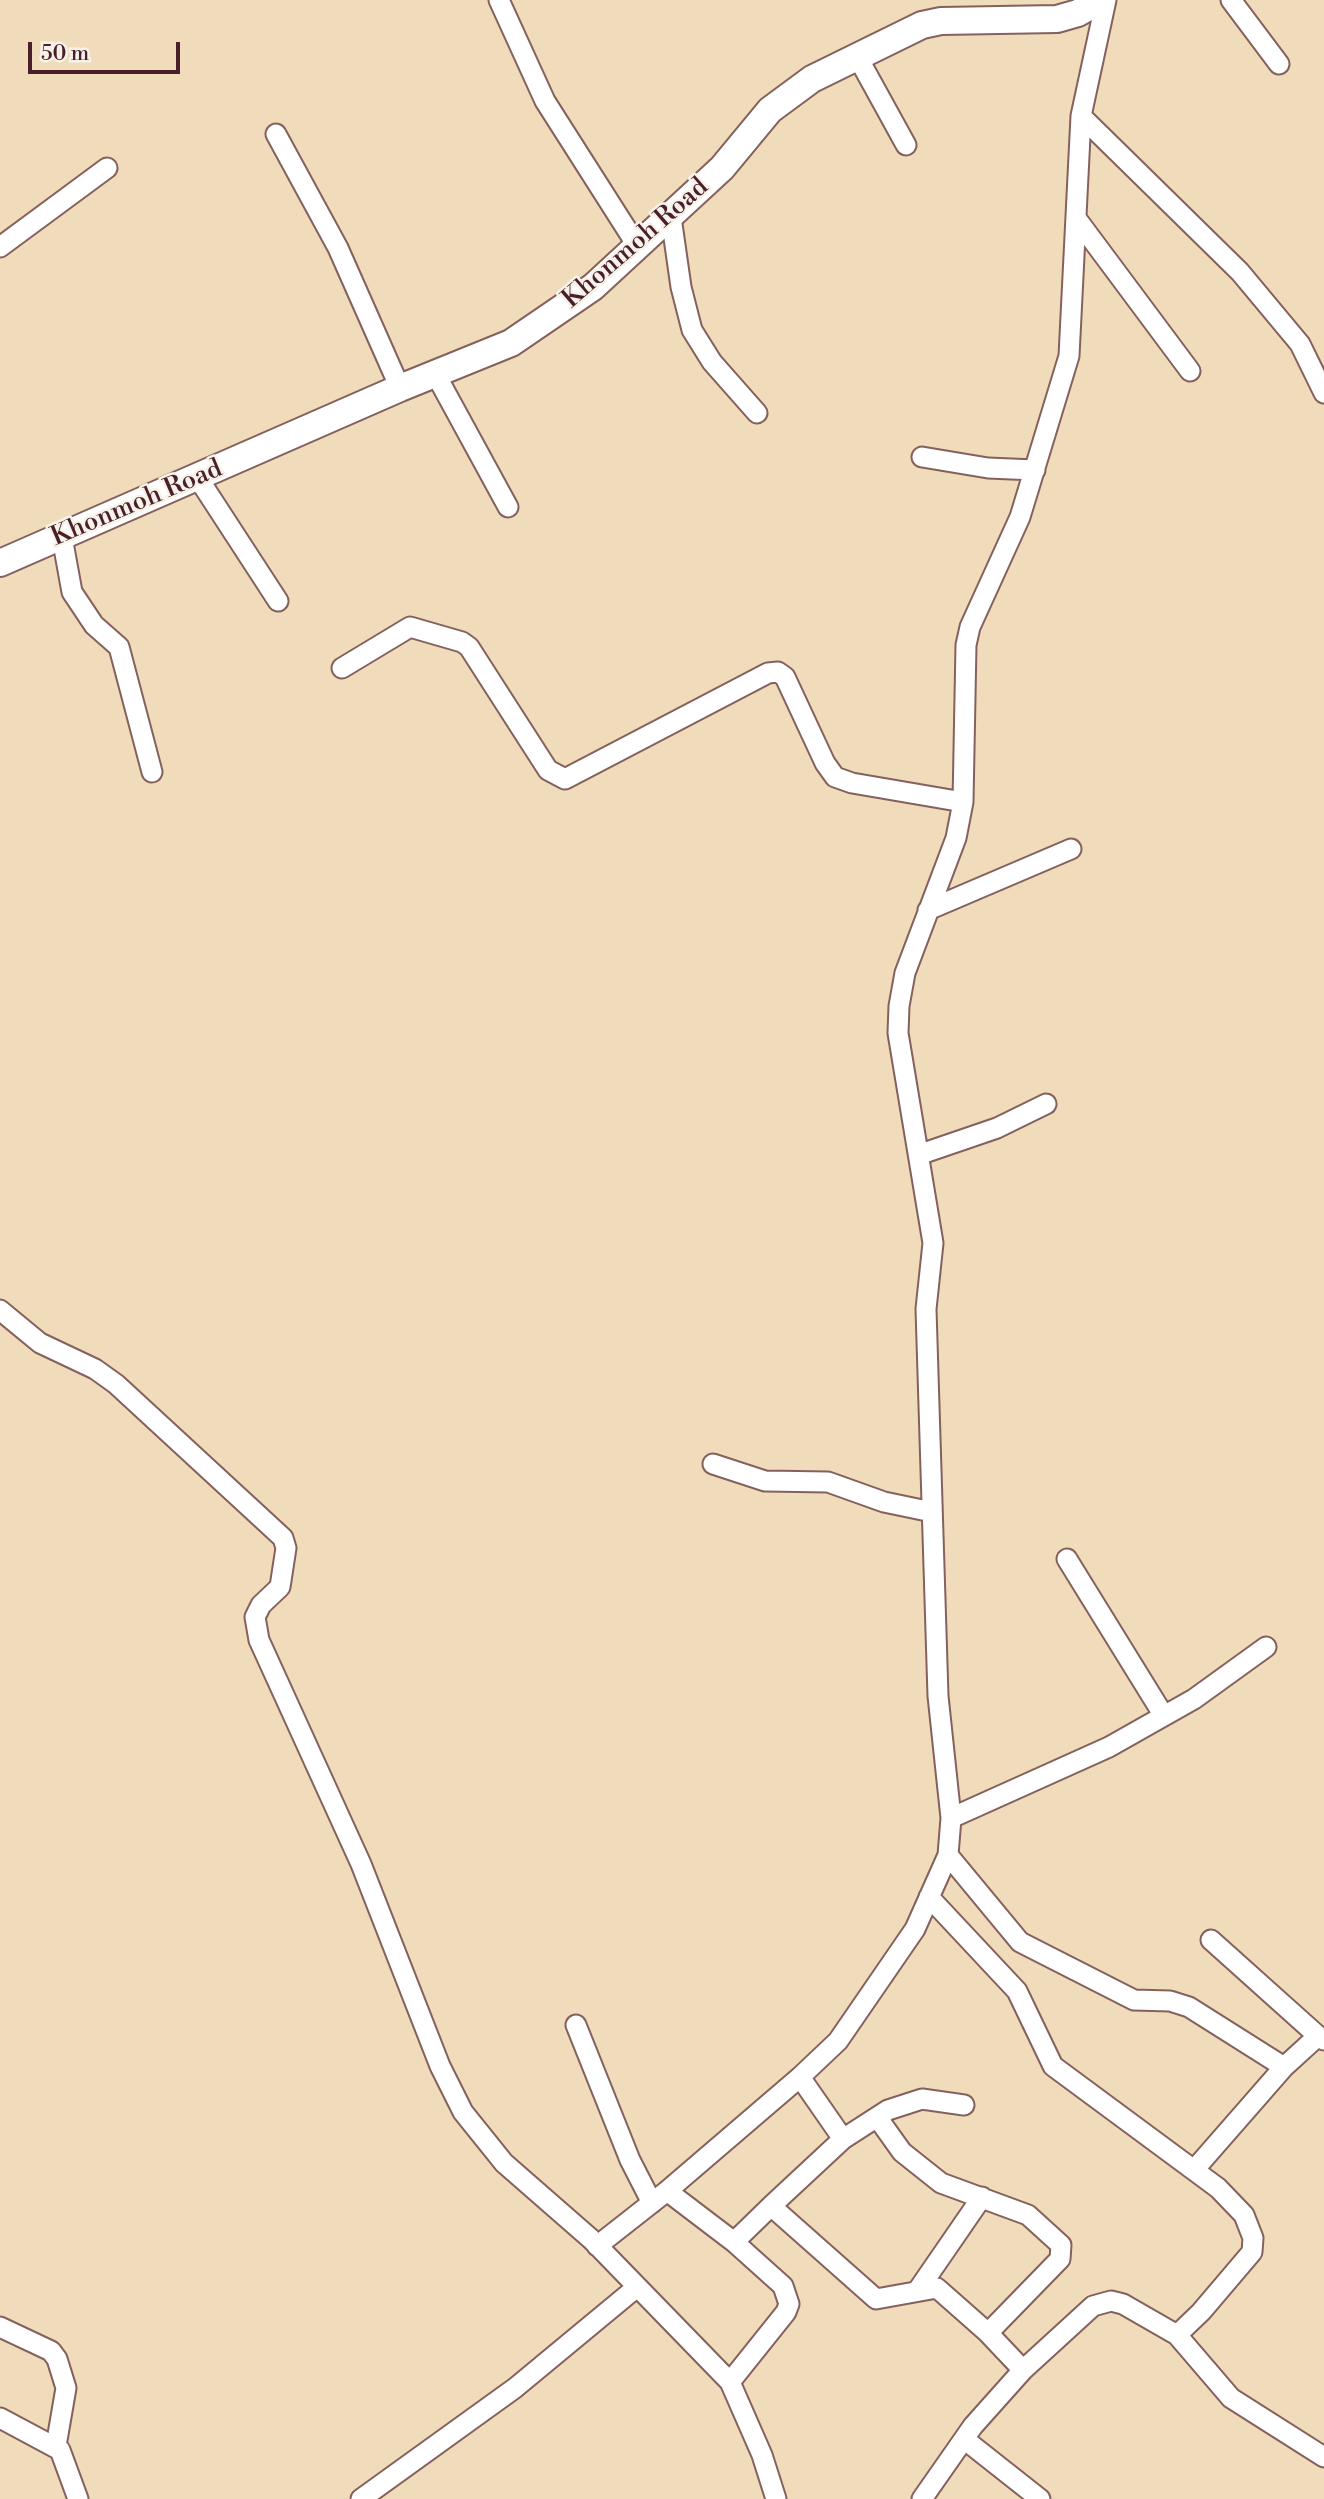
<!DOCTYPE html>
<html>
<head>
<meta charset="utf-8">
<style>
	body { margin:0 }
	#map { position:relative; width:1324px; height:2499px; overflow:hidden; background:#f0dbbb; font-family:"Libre Bodoni",serif }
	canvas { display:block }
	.scale { position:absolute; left:28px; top:42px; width:152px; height:32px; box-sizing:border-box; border:4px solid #4a1f2b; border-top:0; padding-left:9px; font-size:21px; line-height:24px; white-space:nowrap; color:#4a1f2b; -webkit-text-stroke:5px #f7f3e8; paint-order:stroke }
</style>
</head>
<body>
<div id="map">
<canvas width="1324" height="2499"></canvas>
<div class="scale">50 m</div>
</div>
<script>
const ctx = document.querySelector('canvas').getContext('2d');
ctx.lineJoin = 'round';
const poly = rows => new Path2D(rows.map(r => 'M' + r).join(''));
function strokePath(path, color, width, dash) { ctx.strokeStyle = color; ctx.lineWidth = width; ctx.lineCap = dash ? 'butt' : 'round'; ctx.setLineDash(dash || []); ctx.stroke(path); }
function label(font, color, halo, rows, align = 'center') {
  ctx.font = font + ' "Libre Bodoni",serif'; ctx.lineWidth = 5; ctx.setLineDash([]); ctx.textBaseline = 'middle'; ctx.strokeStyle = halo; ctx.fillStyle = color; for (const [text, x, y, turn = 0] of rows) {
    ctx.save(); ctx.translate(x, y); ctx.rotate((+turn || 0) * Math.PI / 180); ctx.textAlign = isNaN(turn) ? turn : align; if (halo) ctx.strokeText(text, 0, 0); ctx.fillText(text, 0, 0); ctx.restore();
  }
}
const minor = poly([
	[499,0,545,101,638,247],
	[1231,0,1279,64],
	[857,56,906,145],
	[1081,116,1240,272,1300,344,1324,393],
	[276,134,338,248,400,388],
	[671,217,681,287,692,330,712,362,757,413],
	[1076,218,1190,371],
	[0,247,107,168],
	[436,375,508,507],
	[922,457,988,468,1035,470],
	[198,478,278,601],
	[62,537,72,592,94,625,119,647,152,772],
	[342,668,410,627,462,642,469,647,548,770,565,779,768,673,778,672,785,677,825,763,835,777,852,783,963,802],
	[928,910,1071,849],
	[921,1154,997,1128,1046,1104],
	[0,1310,40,1343,95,1369,116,1384,283,1538,286,1548,280,1587,261,1605,255,1617,259,1640,361,1864,440,2066,463,2112,504,2163,591,2239,730,2382,762,2455,776,2499],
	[713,1464,765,1481,828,1482,884,1502,932,1512],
	[1067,1559,1164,1716],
	[951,1818,1109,1747,1194,1699,1266,1647],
	[948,1855,1020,1942,1134,2000,1170,2001,1189,2007,1284,2067],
	[1211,1940,1318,2036],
	[576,2025,630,2160,652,2203],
	[800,2077,843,2139],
	[877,2117,902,2152,941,2183,1028,2215,1061,2245,1060,2259,988,2333],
	[1194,2170,1284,2067,1318,2036,1324,2040],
	[667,2191,734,2242,771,2206,876,2299,937,2288,988,2333,1023,2370],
	[771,2206,843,2139,888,2110,922,2099,964,2105],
	[597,2246,667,2191,800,2077,838,2041,915,1929,948,1855,951,1818,938,1696,926,1309,933,1243,898,1033,899,1006,905,973,956,838,963,802,966,645,970,627,1020,517,1069,356,1081,116,1106,0],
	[918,2290,982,2197],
	[0,2327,51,2351,57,2359,66,2388,56,2446],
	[1177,2335,1231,2398,1324,2457],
	[730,2382,786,2312,789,2304,783,2286,734,2242],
	[0,2418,60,2450,78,2499],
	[964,2439,1040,2499],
	[361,2499,515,2388,637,2287],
	[922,2499,973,2426,1023,2370,1093,2306,1111,2301,1123,2304,1177,2335,1201,2312,1252,2252,1253,2238,1244,2215,1218,2188,1053,2066,1017,1991,929,1897]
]);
const major = poly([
	[0,563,400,388,511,343,593,287,722,168,770,110,812,79,922,25,941,21,1057,19,1078,13,1101,0]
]);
strokePath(minor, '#84615d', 23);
strokePath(major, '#84615d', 30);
strokePath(minor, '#fff', 19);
strokePath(major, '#fff', 26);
label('26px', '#4a1f2b', '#f7f3e8', [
	["Khonmoh Road",636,244,-41],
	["Khonmoh Road",137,504,-23]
]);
</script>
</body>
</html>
